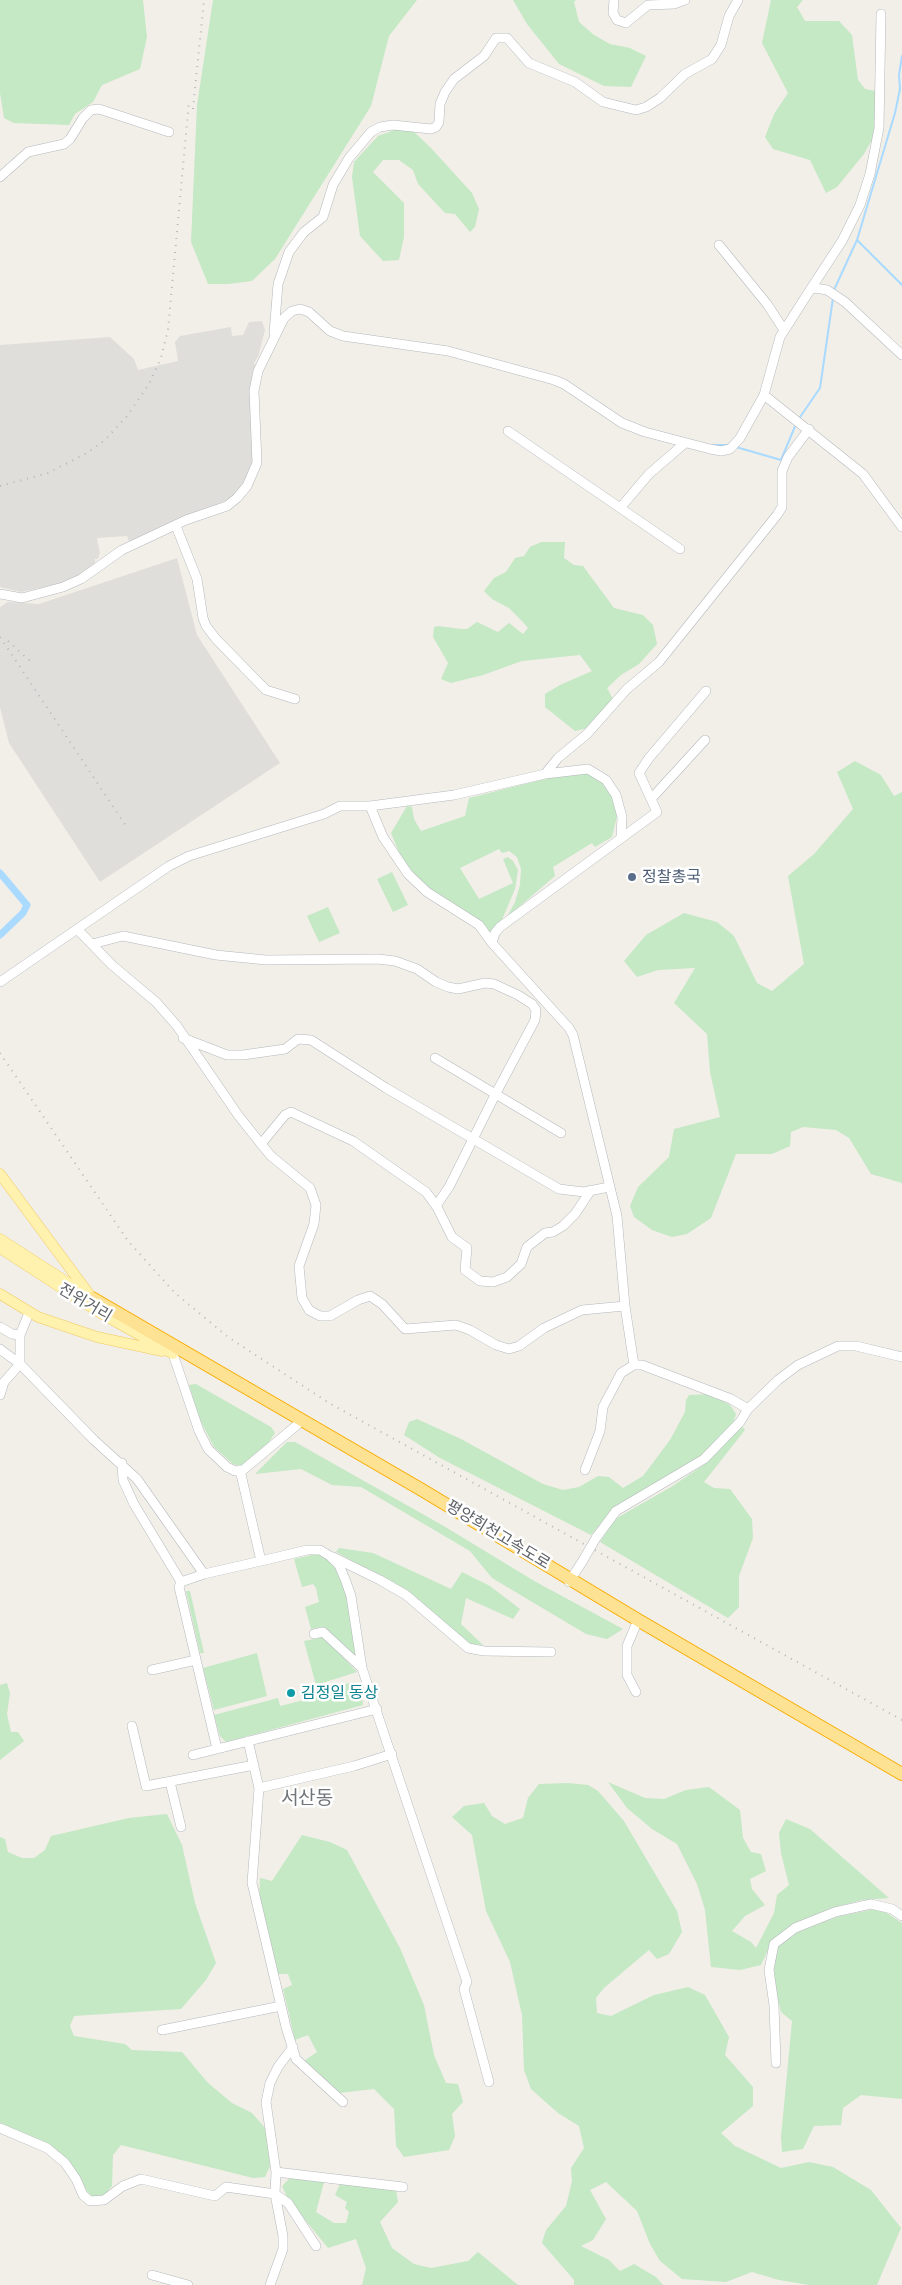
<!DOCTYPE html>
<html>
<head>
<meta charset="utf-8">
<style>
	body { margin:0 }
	canvas { display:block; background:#f1efe8 }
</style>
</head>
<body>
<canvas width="902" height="2285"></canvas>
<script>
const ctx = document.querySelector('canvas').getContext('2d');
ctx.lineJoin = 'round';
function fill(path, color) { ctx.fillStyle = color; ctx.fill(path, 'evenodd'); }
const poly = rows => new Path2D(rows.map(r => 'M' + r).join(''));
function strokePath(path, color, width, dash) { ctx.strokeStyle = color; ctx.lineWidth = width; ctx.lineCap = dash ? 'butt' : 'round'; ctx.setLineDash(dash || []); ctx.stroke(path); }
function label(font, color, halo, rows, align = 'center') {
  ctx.font = font + ' Cabin,"Noto Sans KR",sans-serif'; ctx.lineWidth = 5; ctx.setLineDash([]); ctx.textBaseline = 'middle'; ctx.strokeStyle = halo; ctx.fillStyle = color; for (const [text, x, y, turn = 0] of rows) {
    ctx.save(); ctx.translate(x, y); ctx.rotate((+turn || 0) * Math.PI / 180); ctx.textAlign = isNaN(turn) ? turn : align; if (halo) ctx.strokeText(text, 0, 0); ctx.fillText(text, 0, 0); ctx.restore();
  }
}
fill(poly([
	[262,321,265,330,258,357,254,363,256,368,254,456,251,471,246,481,231,498,130,544,127,536,97,538,100,553,98,559,95,559,95,565,89,571,58,584,21,592,0,587,0,345,110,337,134,359,138,370,178,361,175,342,180,336,231,327,232,336,243,335,249,322],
	[177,558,197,635,280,763,100,882,9,743,0,707,0,607,8,602,39,604]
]), '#e0deda');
fill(poly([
	[0,0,143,0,147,37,140,69,102,85,93,102,75,114,69,125,14,123,4,118,0,93],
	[213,0,417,0,389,36,371,106,275,259,252,281,228,284,208,284,191,242,197,105],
	[513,0,576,0,574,2,579,22,594,35,610,44,630,48,646,56,631,87,604,86,559,64,527,24],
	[771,0,803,0,797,7,805,21,839,21,852,35,858,80,865,89,876,91,877,108,872,140,864,154,837,187,826,193,810,160,773,149,765,137,774,114,788,93,762,43],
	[400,128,414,132,430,147,472,193,479,209,475,227,470,232,455,214,445,213,418,184,413,170,399,160,383,160,373,172,404,203,404,237,399,260,383,261,360,236,352,177,354,162,378,136],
	[541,542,565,542,564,558,574,565,583,566,614,608,643,615,653,625,657,644,639,664,621,675,607,688,613,699,588,728,575,731,545,707,545,694,560,685,592,671,580,655,522,661,483,675,451,683,441,679,448,663,433,637,434,627,438,626,461,629,467,629,477,622,498,632,509,623,523,634,528,628,522,621,509,608,492,599,484,591,494,578,506,572,515,558,524,556,530,547],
	[855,761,881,775,894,796,902,792,902,1183,871,1174,849,1138,836,1130,803,1127,791,1132,790,1146,772,1154,736,1154,711,1218,687,1234,672,1237,652,1230,634,1217,630,1206,638,1187,669,1157,674,1129,720,1117,710,1072,707,1034,674,1003,695,968,658,970,637,977,624,961,646,935,684,913,717,922,734,936,757,983,772,991,804,964,788,876,814,854,853,809,837,772],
	[584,772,602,780,615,801,617,816,612,837,595,847,592,843,553,867,555,876,507,917,515,902,520,885,521,869,517,857,509,851,502,853,499,849,460,868,479,899,513,883,503,859,508,857,513,861,518,870,515,889,501,922,489,934,426,887,402,859,391,833,407,806,412,807,414,819,421,831,465,816,469,798,560,775],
	[392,872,408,905,393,912,377,879],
	[328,907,340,933,319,942,307,916],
	[196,1384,271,1427,275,1433,269,1442,246,1464,240,1466,233,1464,214,1447,199,1418,189,1385],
	[711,1394,730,1405,736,1414,734,1421,701,1456,610,1513,591,1535,440,1458,404,1435,409,1422,417,1419,461,1439,543,1484,563,1490,579,1487,598,1476,609,1477,623,1488,643,1476,670,1440,685,1412,686,1400,689,1395],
	[741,1425,745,1430,704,1482,714,1488,730,1489,752,1519,753,1538,739,1576,739,1607,728,1618,600,1542,615,1519,671,1487,705,1464],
	[287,1442,295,1442,442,1525,536,1582,623,1629,607,1639,586,1634,492,1578,470,1551,361,1487,332,1485,301,1469,255,1474],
	[339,1548,373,1553,451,1589,462,1572,490,1586,520,1609,513,1619,466,1598,461,1624,483,1645,469,1644,380,1576,336,1552],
	[316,1554,326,1557,334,1564,345,1587,356,1656,322,1627,311,1629,305,1607,319,1602,316,1588,313,1584,302,1587,294,1559],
	[186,1591,190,1591,204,1653,200,1653],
	[324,1637,357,1672,316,1685,304,1641],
	[257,1653,267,1696,214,1710,203,1668],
	[355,1682,362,1698,363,1705,226,1742,220,1736,214,1715,278,1698,280,1706,308,1699,307,1692],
	[7,1683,10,1693,7,1714,11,1732,18,1732,24,1741,0,1760,0,1685],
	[608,1782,645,1798,664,1799,686,1790,709,1787,740,1810,743,1838,751,1852,761,1854,766,1871,750,1879,752,1889,765,1905,745,1916,732,1931,751,1942,756,1948,774,1913,777,1895,789,1885,781,1853,779,1833,786,1819,810,1829,889,1898,862,1900,829,1909,798,1923,772,1941,761,1965,740,1970,711,1967,705,1910,697,1884,677,1844,652,1829,627,1808],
	[568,1783,588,1785,598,1791,624,1821,677,1911,682,1932,669,1954,657,1959,649,1950,604,1988,596,1998,597,2013,611,2016,654,1995,688,1987,705,1995,729,2037,725,2055,753,2087,753,2106,721,2133,735,2146,781,2168,809,2162,833,2167,871,2190,901,2228,877,2285,809,2285,779,2280,752,2272,726,2282,682,2279,660,2261,650,2244,637,2211,606,2182,590,2190,606,2219,593,2240,581,2246,609,2260,620,2271,634,2264,656,2277,663,2285,574,2285,574,2280,542,2243,546,2230,566,2206,572,2181,571,2168,584,2148,579,2126,558,2113,531,2089,524,2070,522,2015,510,1962,486,1911,472,1835,452,1817,464,1806,484,1803,492,1816,505,1824,523,1818,528,1798,539,1784],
	[167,1814,182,1845,195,1903,216,1963,206,1980,181,2009,74,2016,70,2026,74,2036,125,2044,132,2050,182,2052,208,2083,232,2103,252,2113,266,2129,270,2166,265,2177,253,2178,121,2145,113,2155,112,2186,103,2196,94,2199,85,2189,72,2166,0,2124,0,1837,5,1839,8,1852,22,1858,34,1858,45,1850,51,1836,129,1818],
	[302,1835,330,1842,347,1850,400,1948,424,2005,434,2055,446,2083,458,2084,463,2102,452,2114,455,2136,449,2150,404,2157,396,2146,394,2109,374,2089,339,2093,304,2061,317,2052,308,2035,295,2040,283,1989,292,1985,288,1974,277,1974,259,1902,260,1878,272,1881],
	[875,1909,887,1913,902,1923,902,2099,861,2095,843,2108,841,2125,814,2126,803,2149,782,2152,781,2137,792,2021,781,2012,775,1988,774,1961,778,1946,795,1932,840,1916],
	[290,2178,324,2182,316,2212,334,2223,346,2223,349,2212,345,2208,347,2202,335,2195,340,2184,396,2190,398,2202,380,2222,392,2248,414,2264,431,2268,468,2261,478,2252,518,2285,362,2285,366,2268,356,2239,328,2248,288,2199,282,2186]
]), '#c5e8c5');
strokePath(poly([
	[902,56,899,75,900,89,895,113,857,240,902,285],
	[834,290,857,240],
	[798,420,820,388,833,298],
	[711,445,729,445],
	[736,447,781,460,796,424]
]), '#aadaff', 2);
strokePath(poly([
	[0,873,27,905,23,913,0,935]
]), '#aadaff', 7);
const minor = poly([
	[614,0,613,13,617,20,626,23,648,5,674,4,685,0],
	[0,177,28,152,64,144,70,139,83,118,91,110,99,109,169,132],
	[719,245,767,304,784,330],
	[810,290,842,241,860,205,870,174,879,128,881,14],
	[274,333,278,284,289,252,304,232,323,217,333,185,349,158,371,132,380,127,393,125,431,129,436,127,439,122,440,104,445,92,454,79,484,56,496,38,507,38,529,63,575,82,603,102,636,110,646,107,660,98,685,74,712,59,721,45,729,16,738,0],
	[764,395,780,337,810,290,815,288,827,290,845,302,902,355],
	[508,431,680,549],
	[621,507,649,474,685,443],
	[176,526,197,579,203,618,206,626,216,639,266,690,295,699],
	[0,594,22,598,63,587,81,579,122,550,186,520,227,506,237,498,247,486,257,463,254,391,258,371,284,318,292,311,300,309,309,312,330,331,343,336,448,351,554,380,564,384,622,423,645,432,710,449,721,451,730,449,740,438,764,395,863,474,902,527],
	[545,774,558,758,587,734,627,689,659,662,777,515,782,507,782,471,788,457,809,429],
	[651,799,705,740],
	[370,806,383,837,408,874,427,892,479,925,492,943,569,1028,573,1035,617,1216,625,1306,634,1365],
	[77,929,112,965,156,1002,177,1026,238,1115,261,1144,271,1156,310,1188,316,1205,314,1224,299,1266,302,1298,309,1310,320,1316,330,1316,358,1300,370,1296,382,1304,405,1329,456,1325,470,1330,496,1345,509,1349,519,1346,544,1328,582,1310,625,1306],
	[492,943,495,933,500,927,657,812,639,773,649,758,706,691],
	[92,944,123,936,216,955,266,960,378,959,395,961,417,969,436,982,448,987,458,989,485,983,494,984,518,995,532,1004,536,1010,535,1020,495,1095,449,1187,436,1206],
	[0,982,169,866,189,856,324,814,340,806,370,806,454,795,545,774,588,769,606,780,616,795,622,817,621,836],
	[183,1038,227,1055,243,1055,285,1049,298,1039,311,1040,386,1088,559,1189,584,1192,609,1187],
	[435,1058,561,1133],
	[261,1144,285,1115,291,1112,353,1141,426,1192,437,1207,452,1237,467,1248,465,1270,480,1281,493,1282,507,1277,521,1264,527,1247,545,1233,553,1232,563,1226,575,1214,591,1190],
	[0,1327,12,1334,20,1335,29,1313],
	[0,1349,20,1364,94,1440,137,1479,204,1574],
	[173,1354,199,1431,208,1449,227,1467,235,1471,243,1470,297,1425],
	[0,1395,4,1382,20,1364,20,1335],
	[122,1463,123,1480,134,1504,181,1582],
	[240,1470,261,1561,307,1550,320,1550,330,1556,339,1565,345,1579,351,1596,362,1668,467,1982,464,1989,489,2082],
	[585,1470,600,1431,603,1407,621,1373,634,1365,642,1365,731,1399,748,1409],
	[596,1538,616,1511,704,1459,740,1422,748,1409,778,1380,798,1365,838,1346,856,1346,902,1357],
	[333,1557,380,1580,406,1595,468,1648,484,1651,551,1652],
	[569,1582,582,1562],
	[314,1634,323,1632,362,1668],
	[152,1670,196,1660],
	[636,1692,627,1675,627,1646,638,1620],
	[132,1726,146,1786,254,1765],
	[248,1741,259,1788,252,1883,286,2027,296,2059,343,2102],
	[217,1749,179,1587,181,1582,204,1574,261,1561],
	[193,1755,377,1709],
	[170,1782,181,1827],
	[259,1788,354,1766,392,1754],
	[162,2030,281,2006],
	[776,2063,774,2005,769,1970,774,1944,795,1928,835,1912,871,1904,892,1909,902,1916],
	[0,2128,47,2148,65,2163,76,2179,83,2195,90,2201,104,2200,123,2186,141,2179,215,2196,226,2187,275,2194,288,2203,316,2246],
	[276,2172,403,2187],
	[152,2275,188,2285],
	[270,2285,283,2249,283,2236,275,2194,276,2172,266,2102,270,2083,278,2067,293,2047]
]);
const major = poly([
	[0,1174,92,1298],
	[0,1239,87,1295],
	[0,1248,97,1311,173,1354],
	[0,1294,38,1317,97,1337,162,1351]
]);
const highway = poly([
	[92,1298,422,1490,638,1620,902,1774]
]);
strokePath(minor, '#b5b8bc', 10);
strokePath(major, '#f2c960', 11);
strokePath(highway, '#f9ab00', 14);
strokePath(minor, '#fff', 9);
strokePath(major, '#fff2af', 10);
strokePath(highway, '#fde293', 12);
strokePath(poly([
	[193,109,204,0],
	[0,486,48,473,87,453,105,440,127,416,149,384,161,358,168,330,189,101],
	[0,637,128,829],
	[8,641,30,661],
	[0,1053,128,1241,175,1293,228,1337,329,1403,902,1720]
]), '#b6b7b8', 2, [1, 6]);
const minorBridge = poly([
	[582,1562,596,1538]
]);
strokePath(minorBridge, '#b5b8bc', 10, []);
strokePath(minorBridge, '#fff', 9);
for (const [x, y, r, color] of [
	[632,877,5,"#5c6f8a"],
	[291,1693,5,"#0f9aa8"]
]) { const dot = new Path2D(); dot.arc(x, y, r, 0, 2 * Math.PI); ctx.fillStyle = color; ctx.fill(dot); strokePath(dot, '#fff', 2); }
label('16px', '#4e5e75', '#fff', [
	["정찰총국",642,877]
], 'left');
label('16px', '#5f6368', '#fff', [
	["전위거리",85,1303,31],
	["평양희천고속도로",498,1535,31]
]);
label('16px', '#0d838f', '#fff', [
	["김정일 동상",301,1693]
], 'left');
label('19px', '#70757a', '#fff', [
	["서산동",307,1798]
]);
</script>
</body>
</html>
